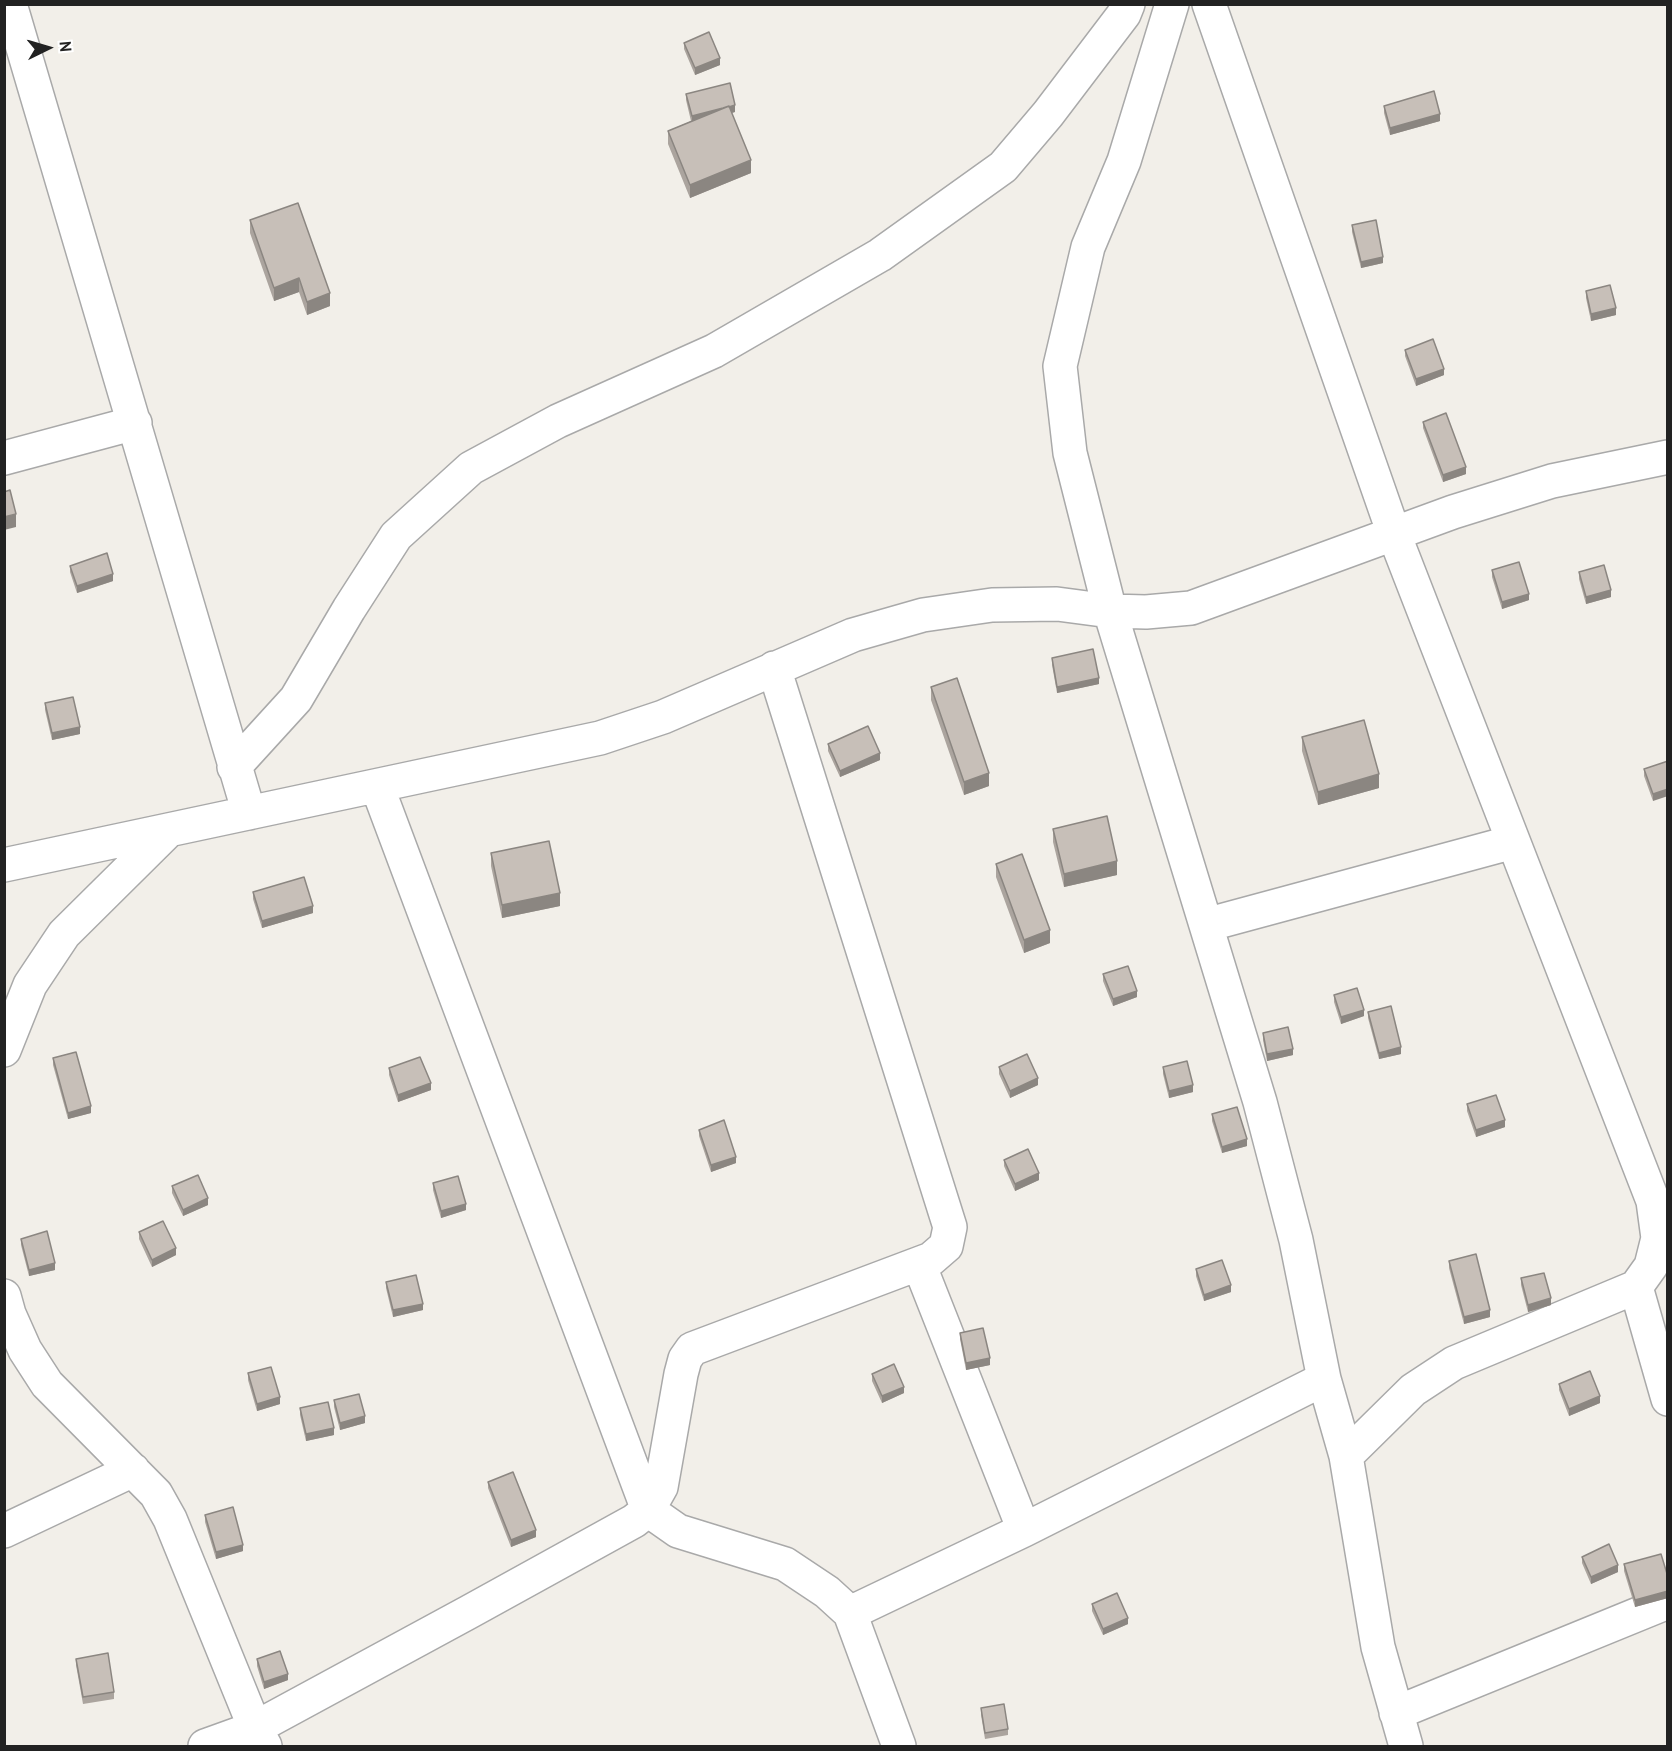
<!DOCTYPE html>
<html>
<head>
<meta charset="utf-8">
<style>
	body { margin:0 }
	#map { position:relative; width:1672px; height:1751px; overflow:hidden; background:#f2efe9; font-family:"PT Sans",sans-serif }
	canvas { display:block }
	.frame { position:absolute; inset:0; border:6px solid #222; pointer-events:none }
	.north { position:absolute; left:18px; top:18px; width:60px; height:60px; -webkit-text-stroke:4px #fff; paint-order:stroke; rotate:85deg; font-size:16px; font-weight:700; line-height:24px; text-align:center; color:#222 }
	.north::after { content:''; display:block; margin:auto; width:21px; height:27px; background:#222; clip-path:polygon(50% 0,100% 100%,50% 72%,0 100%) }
</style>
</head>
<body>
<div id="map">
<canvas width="1672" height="1751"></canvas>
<div class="frame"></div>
<div class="north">N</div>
</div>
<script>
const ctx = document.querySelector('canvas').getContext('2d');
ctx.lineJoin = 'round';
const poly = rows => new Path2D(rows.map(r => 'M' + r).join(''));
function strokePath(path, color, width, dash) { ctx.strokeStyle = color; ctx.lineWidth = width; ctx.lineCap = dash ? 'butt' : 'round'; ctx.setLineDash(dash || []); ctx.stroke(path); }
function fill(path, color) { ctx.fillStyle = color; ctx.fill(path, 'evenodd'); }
const street = poly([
	[10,4,249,813],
	[1172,4,1124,161,1088,247,1060,366,1070,453,1110,611,1260,1102,1296,1240,1324,1379,1346,1456,1378,1647,1406,1746],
	[1209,4,1394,534,1653,1201,1658,1238,1651,1266,1636,1287,1454,1363,1413,1390,1346,1456],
	[4,458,135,423],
	[234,767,296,699,349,609,396,536,471,468,558,421,714,351,880,255,1003,167,1048,114,1124,14,1128,4],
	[377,786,648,1510,678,1531,785,1564,827,1592,850,1613,899,1746],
	[4,865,600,738,663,717,853,635,923,615,992,605,1057,604,1110,611,1146,612,1191,608,1453,512,1552,481,1668,457],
	[1206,925,1513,842],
	[4,1050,30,985,64,934,169,830],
	[919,1264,1024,1530],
	[1636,1287,1668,1399],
	[4,1296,9,1314,25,1350,47,1384,156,1494,170,1519,255,1728,265,1746],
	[4,1531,133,1470],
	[850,1613,1024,1530,1324,1379],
	[1396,1713,1668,1602],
	[205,1746,255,1728,469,1612,634,1521,648,1510,661,1487,681,1374,685,1359,692,1349,931,1259,946,1246,950,1227,774,668]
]);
strokePath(street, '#a9a9a9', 36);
strokePath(street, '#fff', 33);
fill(poly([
	[684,43,720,65,695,75,684,49],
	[686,94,735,112,732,113,751,173,690,198,668,144,668,131,691,121,686,100],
	[1384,106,1440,121,1390,135,1384,113],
	[250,220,330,306,307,315,299,292,274,301,250,233],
	[1352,225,1383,263,1361,268,1352,232],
	[1586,291,1616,315,1591,321,1586,298],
	[1405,350,1444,375,1416,386,1405,356],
	[1423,422,1466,474,1443,482,1423,428],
	[70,566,113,581,77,593,70,572],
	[1492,570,1529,600,1502,609,1492,577],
	[1579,572,1611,597,1586,604,1579,579],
	[1052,658,1099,684,1057,693,1052,665],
	[931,687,989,786,964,795,931,700],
	[45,703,80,734,52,740,45,710],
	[1302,737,1379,788,1318,805,1302,751],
	[828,744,880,760,840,777,828,751],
	[1668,761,1653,801,1644,776,1644,769],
	[1053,829,1117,875,1064,887,1053,842],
	[491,853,560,906,502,918,491,866],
	[996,864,1050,943,1024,953,996,877],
	[253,892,313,913,262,928,253,899],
	[1103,974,1137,997,1113,1006,1103,981],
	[1334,995,1364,1016,1341,1024,1334,1002],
	[1368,1012,1401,1054,1379,1059,1368,1018],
	[1263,1033,1293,1055,1267,1061,1263,1040],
	[53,1058,91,1113,68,1119,53,1065],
	[999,1067,1038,1085,1010,1098,999,1074],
	[1163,1067,1193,1092,1169,1098,1163,1074],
	[389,1068,431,1090,398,1102,389,1075],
	[1467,1104,1505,1127,1476,1137,1467,1111],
	[1212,1114,1247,1146,1222,1153,1212,1121],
	[699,1130,736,1163,711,1172,699,1136],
	[1004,1160,1039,1180,1015,1191,1004,1166],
	[433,1183,466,1210,441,1218,433,1190],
	[172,1186,208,1205,183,1216,172,1193],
	[139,1232,176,1255,152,1267,139,1239],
	[21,1239,55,1270,29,1276,21,1245],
	[1449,1261,1490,1317,1464,1324,1449,1268],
	[1196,1269,1231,1292,1204,1301,1196,1276],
	[1521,1278,1551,1305,1528,1312,1521,1285],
	[386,1282,423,1310,393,1317,386,1288],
	[960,1333,990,1365,966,1370,960,1339],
	[248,1373,280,1404,257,1411,248,1380],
	[872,1374,904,1393,882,1403,872,1381],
	[1559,1384,1600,1403,1569,1416,1559,1390],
	[334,1400,365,1423,340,1430,334,1407],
	[300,1408,334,1435,306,1441,300,1415],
	[488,1482,536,1537,511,1547,488,1488],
	[205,1515,243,1551,216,1559,205,1522],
	[1582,1557,1618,1572,1591,1584,1582,1563],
	[1624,1564,1668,1577,1668,1598,1635,1607,1624,1571],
	[1092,1604,1128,1624,1103,1635,1092,1611],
	[76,1659,114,1692,114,1699,83,1704,76,1665],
	[257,1659,288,1680,264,1689,257,1666],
	[981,1708,1008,1729,1008,1735,985,1739,981,1715]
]), '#aba49e');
fill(poly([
	[720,58,720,65,695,75,695,68],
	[735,105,735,112,692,122,692,116],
	[1440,114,1440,121,1390,135,1390,128],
	[751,160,751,173,690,198,690,185],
	[1383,257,1383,263,1361,268,1361,262],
	[299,278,299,292,274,301,274,288],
	[330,293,330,306,307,315,307,302],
	[1616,308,1616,315,1591,321,1591,314],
	[1444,369,1444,375,1416,386,1416,379],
	[1466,467,1466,474,1443,482,1443,475],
	[16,514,16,527,4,530,4,517],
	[113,574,113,581,77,593,77,586],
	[1611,590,1611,597,1586,604,1586,597],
	[1529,594,1529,600,1502,609,1502,602],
	[1099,678,1099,684,1057,693,1057,687],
	[80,727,80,734,52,740,52,733],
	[880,753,880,760,840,777,840,771],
	[989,773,989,786,964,795,964,782],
	[1379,774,1379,788,1318,805,1318,792],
	[1668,789,1668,796,1653,801,1653,794],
	[1117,861,1117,875,1064,887,1064,874],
	[560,893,560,906,502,918,502,905],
	[313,906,313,913,262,928,262,921],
	[1050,930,1050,943,1024,953,1024,940],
	[1137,991,1137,997,1113,1006,1113,999],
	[1364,1010,1364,1016,1341,1024,1341,1017],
	[1401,1047,1401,1054,1379,1059,1379,1053],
	[1293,1049,1293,1055,1267,1061,1267,1054],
	[1038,1078,1038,1085,1010,1098,1010,1091],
	[431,1083,431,1090,398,1102,398,1095],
	[1193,1085,1193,1092,1169,1098,1169,1091],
	[91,1106,91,1113,68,1119,68,1113],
	[1505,1120,1505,1127,1476,1137,1476,1130],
	[1247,1139,1247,1146,1222,1153,1222,1147],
	[736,1157,736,1163,711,1172,711,1165],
	[1039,1173,1039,1180,1015,1191,1015,1184],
	[208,1198,208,1205,183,1216,183,1210],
	[466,1204,466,1210,441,1218,441,1211],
	[176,1248,176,1255,152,1267,152,1260],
	[55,1263,55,1270,29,1276,29,1270],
	[1231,1285,1231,1292,1204,1301,1204,1295],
	[1551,1298,1551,1305,1528,1312,1528,1305],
	[423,1304,423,1310,393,1317,393,1310],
	[1490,1310,1490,1317,1464,1324,1464,1317],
	[990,1358,990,1365,966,1370,966,1363],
	[904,1387,904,1393,882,1403,882,1396],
	[1600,1396,1600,1403,1569,1416,1569,1409],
	[280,1397,280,1404,257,1411,257,1404],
	[365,1416,365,1423,340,1430,340,1423],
	[334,1428,334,1435,306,1441,306,1434],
	[536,1530,536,1537,511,1547,511,1540],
	[243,1545,243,1551,216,1559,216,1552],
	[1618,1565,1618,1572,1591,1584,1591,1577],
	[1668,1591,1668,1598,1635,1607,1635,1600],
	[1128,1618,1128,1624,1103,1635,1103,1629],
	[288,1674,288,1680,264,1689,264,1682]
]), '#8b8681');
const building = poly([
	[709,32,720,58,695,68,684,43,709,32],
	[730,83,735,105,729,107,729,106,723,108,692,116,686,94,730,83],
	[1434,91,1440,114,1390,128,1384,106,1434,91],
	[729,106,751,160,690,185,668,131,729,106],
	[298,203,330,293,307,302,299,278,274,288,250,220,298,203],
	[1376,220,1383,257,1361,262,1352,225,1376,220],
	[1610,285,1616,308,1591,314,1586,291,1610,285],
	[1433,339,1444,369,1416,379,1405,350,1433,339],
	[1446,413,1466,467,1443,475,1423,422,1446,413],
	[10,490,16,514,4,517,4,492,10,490],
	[107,553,113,574,77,586,70,566,107,553],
	[1519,562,1529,594,1502,602,1492,570,1519,562],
	[1604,565,1611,590,1586,597,1579,572,1604,565],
	[1093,649,1099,678,1057,687,1052,658,1093,649],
	[957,678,989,773,964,782,931,687,957,678],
	[73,697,80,727,52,733,45,703,73,697],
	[1364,720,1379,774,1318,792,1302,737,1364,720],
	[868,726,880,753,840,771,828,744,868,726],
	[1668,761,1668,789,1653,794,1644,769,1668,761],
	[1107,816,1117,861,1064,874,1053,829,1107,816],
	[549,841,560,893,502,905,491,853,549,841],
	[1022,854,1050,930,1024,940,996,864,1022,854],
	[304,877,313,906,262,921,253,892,304,877],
	[1128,966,1137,991,1113,999,1103,974,1128,966],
	[1357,988,1364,1010,1341,1017,1334,995,1357,988],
	[1391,1006,1401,1047,1379,1053,1368,1012,1391,1006],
	[1288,1027,1293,1049,1267,1054,1263,1033,1288,1027],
	[76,1052,91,1106,68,1113,53,1058,76,1052],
	[1027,1054,1038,1078,1010,1091,999,1067,1027,1054],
	[420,1057,431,1083,398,1095,389,1068,420,1057],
	[1187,1061,1193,1085,1169,1091,1163,1067,1187,1061],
	[1496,1095,1505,1120,1476,1130,1467,1104,1496,1095],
	[1237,1107,1247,1139,1222,1147,1212,1114,1237,1107],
	[724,1120,736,1157,711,1165,699,1130,724,1120],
	[1028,1149,1039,1173,1015,1184,1004,1160,1028,1149],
	[198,1175,208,1198,183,1210,172,1186,198,1175],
	[458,1176,466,1204,441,1211,433,1183,458,1176],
	[163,1221,176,1248,152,1260,139,1232,163,1221],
	[47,1231,55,1263,29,1270,21,1239,47,1231],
	[1476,1254,1490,1310,1464,1317,1449,1261,1476,1254],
	[1222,1260,1231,1285,1204,1295,1196,1269,1222,1260],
	[1544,1273,1551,1298,1528,1305,1521,1278,1544,1273],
	[416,1275,423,1304,393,1310,386,1282,416,1275],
	[983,1328,990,1358,966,1363,960,1333,983,1328],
	[894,1364,904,1387,882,1396,872,1374,894,1364],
	[271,1367,280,1397,257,1404,248,1373,271,1367],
	[1590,1371,1600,1396,1569,1409,1559,1384,1590,1371],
	[359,1394,365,1416,340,1423,334,1400,359,1394],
	[328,1402,334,1428,306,1434,300,1408,328,1402],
	[513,1472,536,1530,511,1540,488,1482,513,1472],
	[233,1507,243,1545,216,1552,205,1515,233,1507],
	[1609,1544,1618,1565,1591,1577,1582,1557,1609,1544],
	[1661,1554,1668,1577,1668,1591,1635,1600,1624,1564,1661,1554],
	[1117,1593,1128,1618,1103,1629,1092,1604,1117,1593],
	[280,1651,288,1674,264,1682,257,1659,280,1651],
	[108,1653,114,1692,83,1697,76,1659,108,1653],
	[1004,1704,1008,1729,985,1733,981,1708,1004,1704]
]);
fill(building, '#c7bfb8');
strokePath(building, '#8b8681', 1.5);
</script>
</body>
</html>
